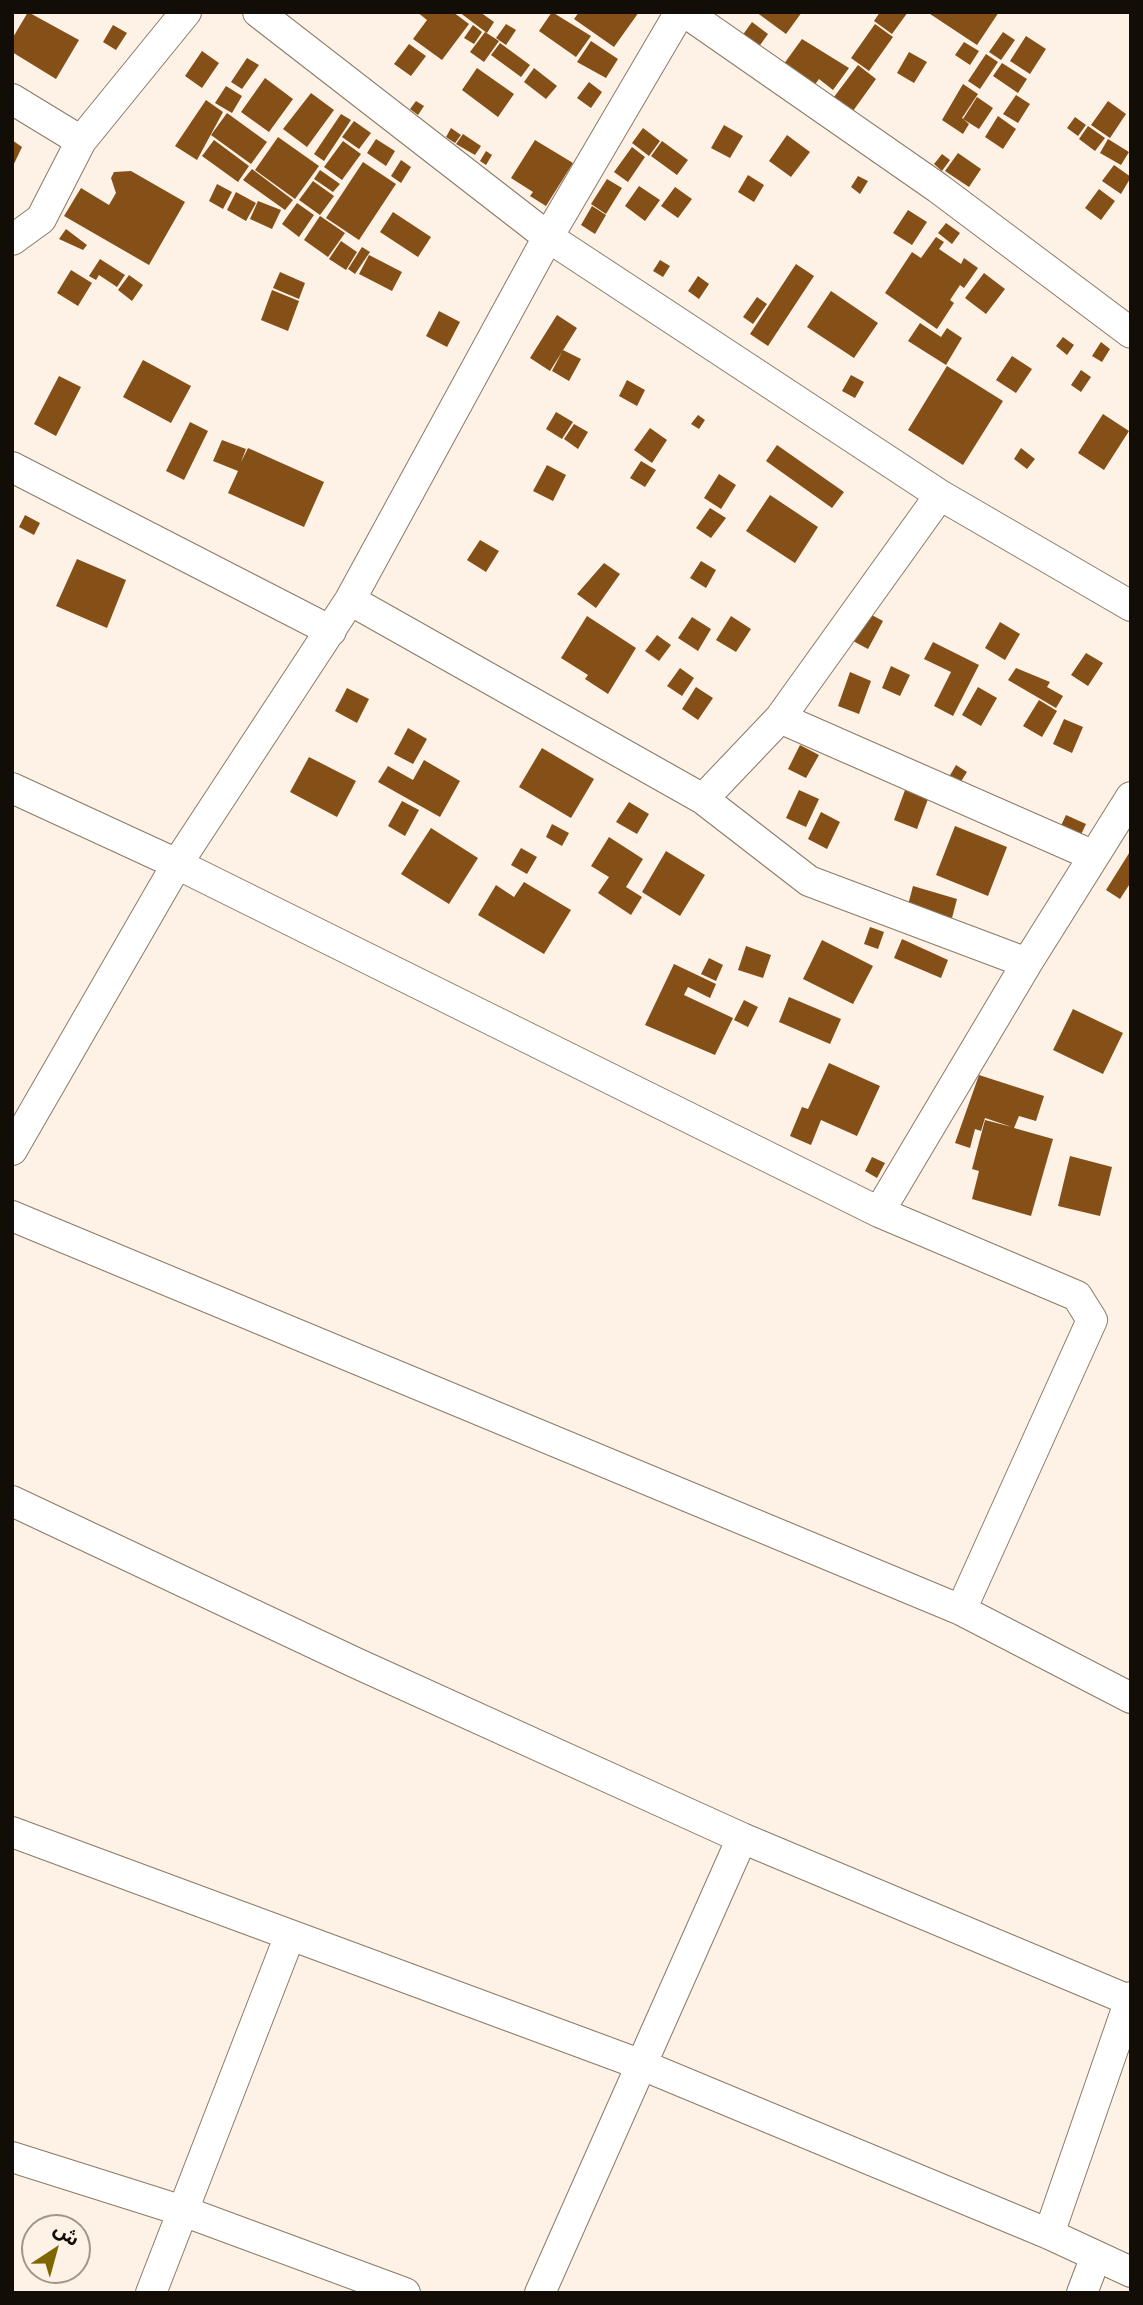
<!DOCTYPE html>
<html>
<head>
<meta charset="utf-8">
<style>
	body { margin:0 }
	#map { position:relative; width:1143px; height:2305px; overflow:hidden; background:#fdf2e5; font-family:Barlow,"Noto Sans Arabic",sans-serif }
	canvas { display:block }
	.frame { position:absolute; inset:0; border:14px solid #120d06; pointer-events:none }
	.north { position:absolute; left:21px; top:2214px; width:70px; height:70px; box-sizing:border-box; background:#fdf2e5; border:2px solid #9f968c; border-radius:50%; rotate:36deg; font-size:19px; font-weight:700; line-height:28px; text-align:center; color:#120d06 }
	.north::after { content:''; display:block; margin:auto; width:24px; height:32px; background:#7f6700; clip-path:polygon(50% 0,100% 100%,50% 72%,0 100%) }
</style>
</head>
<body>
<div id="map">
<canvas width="1143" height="2305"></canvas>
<div class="frame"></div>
<div class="north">ش</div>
</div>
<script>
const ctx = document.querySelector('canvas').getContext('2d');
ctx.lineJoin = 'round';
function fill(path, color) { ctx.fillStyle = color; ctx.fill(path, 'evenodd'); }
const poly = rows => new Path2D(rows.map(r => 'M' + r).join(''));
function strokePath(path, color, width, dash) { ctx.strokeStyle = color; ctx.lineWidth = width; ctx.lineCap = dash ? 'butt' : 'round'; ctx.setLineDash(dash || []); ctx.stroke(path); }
fill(poly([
	[28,12,79,40,56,79,12,52,12,39],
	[417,12,453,12,469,24,442,60,413,39,427,20],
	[459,12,480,12,494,22,487,33],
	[552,12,591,36,576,57,539,31],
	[579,12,639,12,614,47,574,19],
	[756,12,802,12,786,34],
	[880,12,908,12,892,34,874,21],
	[927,12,999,12,977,45],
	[752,22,768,34,758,48,742,36],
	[506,24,516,30,506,45,496,38],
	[875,24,893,37,869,71,851,58],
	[113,25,127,33,116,50,103,42],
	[473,25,482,32,474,44,464,38],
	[485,32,499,41,484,62,470,52],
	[1003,32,1015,40,1001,60,989,52],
	[1026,36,1046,49,1030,74,1010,61],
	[802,39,849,68,833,90,819,79,811,90,781,68],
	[591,41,618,59,606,78,577,62],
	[964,42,979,51,970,65,955,55],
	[500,43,530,65,521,77,491,55],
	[409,44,426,56,411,76,394,64],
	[202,51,219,63,202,88,185,76],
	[909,52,927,62,914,83,897,73],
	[986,54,998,62,980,89,968,81],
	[247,58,259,65,242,89,231,82],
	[1002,63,1027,79,1018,93,993,76],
	[858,65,876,79,853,111,834,97],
	[477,68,514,94,498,117,462,90],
	[534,68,557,86,546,99,524,82],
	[265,78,293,99,269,132,241,112],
	[589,82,602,92,591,108,577,98],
	[963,84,978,94,962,118,969,124,963,134,942,120],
	[226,86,242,96,232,113,215,103],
	[311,93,334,110,307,147,283,129],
	[1016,95,1030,104,1018,123,1003,114],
	[977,97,993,108,979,129,963,119],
	[206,100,223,112,197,160,175,146],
	[416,101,424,106,418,115,410,109],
	[1108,101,1126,114,1110,138,1091,125],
	[227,113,267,142,251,164,211,135],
	[341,114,351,120,324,161,314,154],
	[998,116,1016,129,1003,149,985,137],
	[1075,117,1086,125,1078,136,1067,128],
	[354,121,371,133,359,149,342,137],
	[724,125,743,136,730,158,711,148],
	[1088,126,1105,138,1095,151,1079,139],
	[451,128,461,135,455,143,446,137],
	[643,128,660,141,649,156,632,143],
	[463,134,481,146,475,155,456,144],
	[787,135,810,152,791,177,769,161],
	[278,137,319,166,295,199,255,170],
	[376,139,395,151,386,166,367,153],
	[1108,139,1129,152,1121,165,1100,153],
	[12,140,22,147,12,168],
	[214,140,249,166,238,182,202,156],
	[535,140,573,163,546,206,530,196,533,192,511,178],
	[343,141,361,154,342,180,324,167],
	[662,141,688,160,677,175,651,156],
	[632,147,645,157,628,182,614,172],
	[486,151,492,155,486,165,480,161],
	[958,153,981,169,969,187,945,171],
	[942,154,950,160,942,171,934,164],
	[401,160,411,167,401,183,391,176],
	[363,162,396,184,359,240,326,218],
	[1114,165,1131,177,1121,194,1102,181],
	[252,169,293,200,285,210,243,180],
	[320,170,340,184,333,192,314,179],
	[131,171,185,202,149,265,64,216,81,188,109,205,116,193,111,178,114,172],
	[748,175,764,185,754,202,738,192],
	[858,176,868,181,860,194,851,187],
	[607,179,622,188,606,214,591,204],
	[313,181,334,196,320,215,299,200],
	[217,184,232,192,223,209,209,201],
	[639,186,660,200,645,221,625,206],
	[675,187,692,199,678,218,661,206],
	[1099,189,1115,201,1101,220,1085,208],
	[236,192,256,203,246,221,227,210],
	[258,201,281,210,272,229,250,219],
	[297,203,314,215,299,237,282,224],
	[592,206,606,215,595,234,581,225],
	[908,210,927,222,912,245,893,233],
	[393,212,431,237,418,257,380,232],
	[320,216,345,233,328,257,304,240],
	[946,223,960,233,952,244,938,233],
	[66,229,87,245,83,250,59,239],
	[936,237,944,242,939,249,961,264,964,258,978,268,964,288,960,285,950,300,954,303,937,329,885,293,912,252,921,258],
	[341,241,357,252,346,270,329,259],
	[362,247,370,252,355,274,348,269],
	[369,255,402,272,392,291,359,274],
	[100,259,125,275,117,287,99,275,96,280,89,276],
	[660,260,670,266,663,277,653,271],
	[796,264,814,276,768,346,750,334],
	[71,270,92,283,78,306,57,293],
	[280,272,305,283,299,299,273,288],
	[984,273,1005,289,986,314,965,298],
	[129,275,143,285,132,301,118,290],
	[698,276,709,284,699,299,688,291],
	[272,290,299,301,288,331,261,320],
	[831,291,878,323,854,358,807,327],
	[757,297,767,304,753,324,743,317],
	[439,311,460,322,447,347,426,336],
	[557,315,577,328,550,371,530,358],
	[920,323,941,337,947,328,962,338,946,365,908,341],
	[1063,337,1074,345,1067,355,1056,346],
	[1101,342,1110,349,1102,362,1092,356],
	[563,350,581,359,569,381,552,371],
	[1012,356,1032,369,1016,393,996,380],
	[143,360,191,386,171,423,123,397],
	[947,366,1003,401,963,465,908,430],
	[1081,370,1091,377,1081,392,1071,385],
	[851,375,864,382,855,398,842,391],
	[59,376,81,387,56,436,34,424],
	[627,380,645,390,637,406,619,396],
	[556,412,573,422,562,439,546,429],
	[1103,414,1129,431,1104,470,1078,453],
	[698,415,705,420,699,429,691,424],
	[190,422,208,431,184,480,166,471],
	[574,424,588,432,578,449,564,439],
	[650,428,667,440,652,463,634,450],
	[222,440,246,449,241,462,248,448,324,482,304,527,228,493,238,471,213,461],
	[777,445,844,492,832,508,766,461],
	[1021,448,1035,459,1027,469,1014,459],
	[641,461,656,470,645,487,630,478],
	[547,465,566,475,553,501,533,491],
	[719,474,736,485,721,509,704,498],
	[770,495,818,527,795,563,746,531],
	[710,508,726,518,711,538,696,528],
	[25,515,40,523,34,535,19,527],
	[480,540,499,551,486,572,467,560],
	[77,559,126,580,107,628,56,606],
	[701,561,716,570,706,588,690,578],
	[604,563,620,574,596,608,577,594],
	[868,613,883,621,868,649,853,641],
	[587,616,636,648,608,694,585,679,588,675,561,658],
	[731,616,751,629,736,652,716,640],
	[692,617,711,629,698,651,678,638],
	[1000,622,1020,634,1005,660,985,648],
	[657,635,671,645,659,661,645,651],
	[933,642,979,665,953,716,934,706,951,672,924,659],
	[1086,653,1103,663,1088,686,1071,675],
	[891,666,910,675,900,696,882,688],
	[680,668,694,678,682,696,667,686],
	[1016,668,1050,682,1047,687,1063,696,1056,708,1008,680],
	[850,672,871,681,859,714,838,706],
	[696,687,713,698,698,720,682,709],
	[978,687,997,698,981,726,962,715],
	[347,688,369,699,357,723,335,711],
	[1039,700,1057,711,1042,737,1023,726],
	[1064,719,1083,727,1072,753,1053,744],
	[408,728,427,739,413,764,394,754],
	[800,745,819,755,806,778,788,769],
	[542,748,594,779,571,818,519,787],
	[309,757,356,781,337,817,290,792],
	[424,760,460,781,440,817,378,782,388,766,413,780],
	[956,765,967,772,960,783,949,777],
	[799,790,819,799,806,827,786,818],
	[905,790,928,799,917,829,894,820],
	[402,801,419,810,405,836,388,826],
	[629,802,649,814,637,834,616,822],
	[821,812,840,822,827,849,808,839],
	[1066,815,1086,824,1077,843,1057,834],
	[552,824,569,833,562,846,546,837],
	[955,826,1007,847,988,896,936,875],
	[431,828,478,858,449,904,401,874],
	[609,837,643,859,626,887,642,897,631,915,598,893,609,877,591,866],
	[521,848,537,857,527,874,511,865],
	[1131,850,1131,882,1120,899,1106,890],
	[666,851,705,875,680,916,642,892],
	[524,882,571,910,544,954,478,915,496,885,514,897],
	[913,886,957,899,952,918,908,905],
	[870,927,884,932,878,949,864,944],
	[902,939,948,960,941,978,894,958],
	[822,940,873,966,853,1004,803,979],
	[746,946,771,955,763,978,738,970],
	[709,958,723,965,716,981,701,974],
	[674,964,716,984,710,998,688,987,684,995,733,1018,715,1055,645,1025],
	[789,997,841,1019,830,1044,779,1022],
	[744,1000,758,1007,748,1027,734,1020],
	[1073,1009,1123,1033,1103,1074,1053,1050],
	[829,1063,880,1086,857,1136,821,1120,811,1145,790,1136,802,1107,808,1109],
	[979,1075,1044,1096,1036,1121,1019,1116,1014,1128,1053,1139,1031,1216,972,1199,979,1171,972,1169,985,1120,1012,1127,985,1118,981,1131,975,1129,970,1148,955,1143],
	[1070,1156,1112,1167,1100,1216,1058,1206],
	[872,1157,885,1163,877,1178,865,1171]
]), '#854f18');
const minor = poly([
	[258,12,548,237,940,495,1131,606],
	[685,12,938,188,1131,333],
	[12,99,81,141],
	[12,240,41,219,81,141,186,12],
	[12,467,331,631],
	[350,600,703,799,809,881,1027,963],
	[780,718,1094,856],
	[12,788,177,864,879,1212,1077,1296,1092,1320,961,1610],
	[703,799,780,718,940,495],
	[12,1150,177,864,350,600,548,237,680,12],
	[879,1212,1027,963,1131,797],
	[12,1216,961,1610,1131,1698],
	[12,1501,356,1663,742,1838,1131,2001],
	[12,1832,642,2065,1049,2234,1131,2272],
	[12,2157,183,2211,405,2293],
	[1049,2234,1131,1997],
	[151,2293,290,1935],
	[540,2293,742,1838],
	[1082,2293,1096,2256]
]);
strokePath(minor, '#8a7a66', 32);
strokePath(minor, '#fff', 30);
</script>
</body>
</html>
